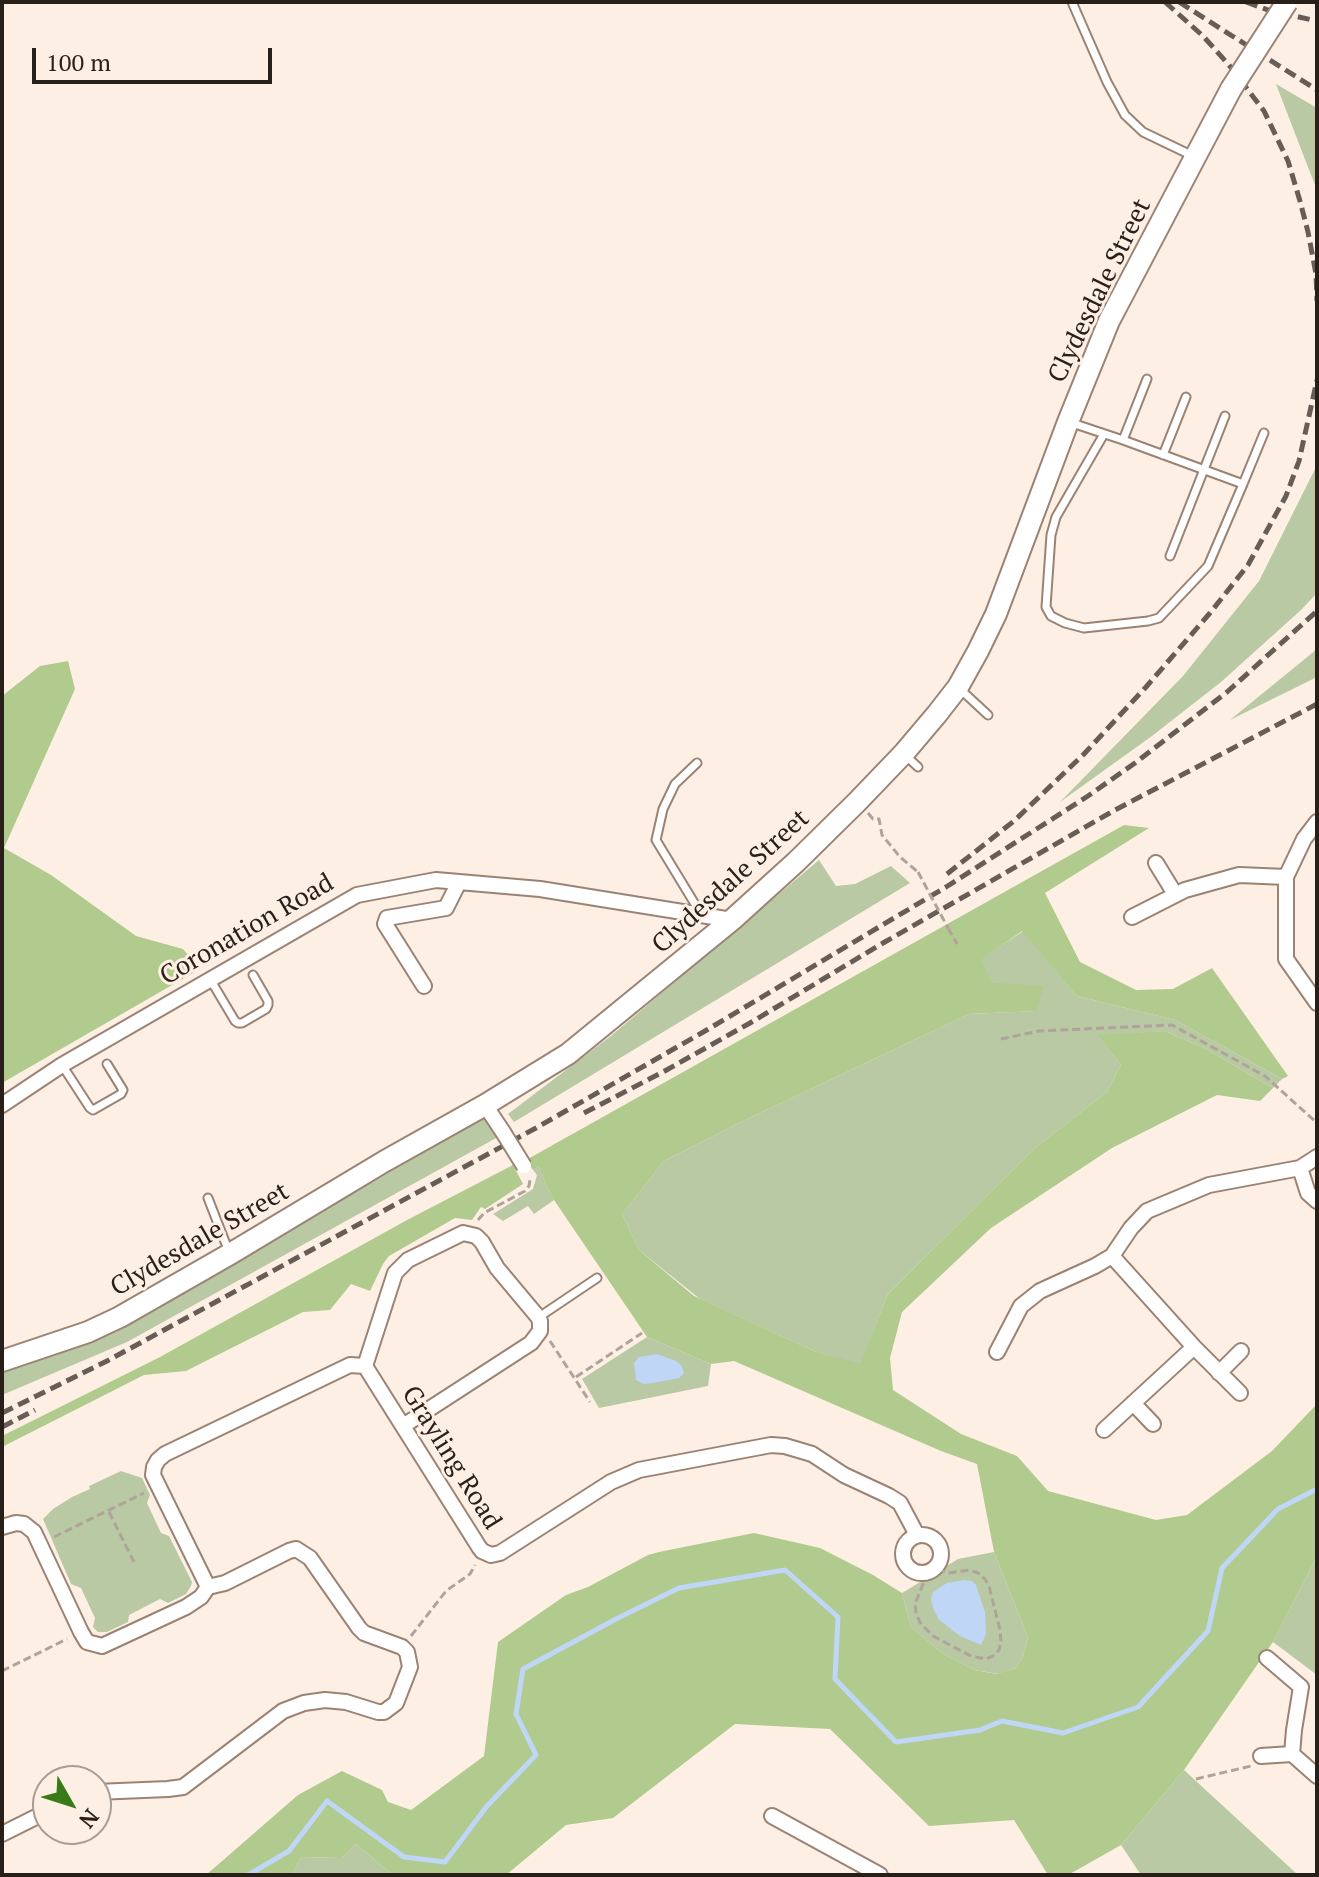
<!DOCTYPE html>
<html>
<head>
<meta charset="utf-8">
<style>
	body { margin:0 }
	#map { position:relative; width:1319px; height:1877px; overflow:hidden; background:#feefe4; font-family:"PT Serif",serif }
	canvas { display:block }
	.frame { position:absolute; inset:0; border:4px solid #281f19; pointer-events:none }
	.north { position:absolute; left:32px; top:1765px; width:80px; height:80px; box-sizing:border-box; background:#feefe4; border:2px solid #a89c93; border-radius:50%; rotate:129deg; font-size:22px; font-weight:700; line-height:32px; text-align:center; color:#281f19 }
	.north::after { content:''; display:block; margin:auto; width:28px; height:36px; background:#397a19; clip-path:polygon(50% 0,100% 100%,50% 72%,0 100%) }
	.scale { position:absolute; left:32px; top:48px; width:240px; height:36px; box-sizing:border-box; border:4px solid #281f19; border-top:0; padding-left:10px; font-size:24px; line-height:28px; white-space:nowrap; color:#281f19; -webkit-text-stroke:6px #feefe4; paint-order:stroke }
</style>
</head>
<body>
<div id="map">
<canvas width="1319" height="1877"></canvas>
<div class="frame"></div>
<div class="north">N</div>
<div class="scale">100 m</div>
</div>
<script>
const ctx = document.querySelector('canvas').getContext('2d');
ctx.lineJoin = 'round';
function fill(path, color) { ctx.fillStyle = color; ctx.fill(path, 'evenodd'); }
const poly = rows => new Path2D(rows.map(r => 'M' + r).join(''));
function strokePath(path, color, width, dash) { ctx.strokeStyle = color; ctx.lineWidth = width; ctx.lineCap = dash ? 'butt' : 'round'; ctx.setLineDash(dash || []); ctx.stroke(path); }
function label(font, color, halo, rows, align = 'center') {
  ctx.font = font + ' "PT Serif",serif'; ctx.lineWidth = 6; ctx.setLineDash([]); ctx.textBaseline = 'middle'; ctx.strokeStyle = halo; ctx.fillStyle = color; for (const [text, x, y, turn = 0] of rows) {
    ctx.save(); ctx.translate(x, y); ctx.rotate((+turn || 0) * Math.PI / 180); ctx.textAlign = isNaN(turn) ? turn : align; if (halo) ctx.strokeText(text, 0, 0); ctx.fillText(text, 0, 0); ctx.restore();
  }
}
fill(poly([
	[1276,84,1317,108,1317,190,1306,162],
	[1317,465,1317,593,1301,610,1221,682,1152,736,1060,802,1183,676,1259,581],
	[1317,649,1317,677,1230,720],
	[819,860,836,886,855,884,891,866,910,883,514,1122,508,1114,612,1035],
	[1023,931,1077,996,1175,1020,1282,1079,1273,1088,1206,1049,1165,1031,1098,1036,1121,1065,1107,1092,1035,1148,888,1294,860,1365,814,1351,700,1299,639,1250,622,1214,664,1161,741,1122,969,1014,1036,1011,993,983,980,960],
	[484,1117,498,1137,127,1342,2,1395,2,1371,116,1332],
	[539,1167,547,1187,554,1200,534,1214,528,1206,503,1221,493,1214,533,1189,537,1175,533,1170],
	[647,1337,711,1364,708,1386,599,1408,582,1379],
	[121,1471,142,1478,150,1495,147,1503,161,1533,169,1536,192,1582,191,1586,186,1594,168,1603,160,1599,129,1615,128,1622,107,1632,98,1632,93,1627,95,1618,81,1588,71,1584,43,1519,53,1509,72,1497,90,1489,89,1486],
	[994,1552,1028,1637,1023,1657,1016,1668,998,1674,975,1670,943,1654,911,1627,902,1593,958,1559],
	[1317,1556,1317,1675,1273,1642],
	[1184,1770,1298,1875,1141,1875,1121,1845],
	[356,1844,393,1875,292,1875,301,1857,342,1858]
]), '#b8c9a3');
fill(poly([
	[68,661,75,689,4,848,51,875,136,936,183,949,200,969,2,1083,2,696,40,666],
	[1124,825,1149,828,1045,893,1080,962,1136,990,1173,989,1212,968,1288,1076,1282,1079,1175,1020,1077,996,1022,931,981,960,993,983,1044,986,1036,1011,969,1014,741,1122,664,1161,622,1214,639,1250,694,1296,814,1351,860,1364,888,1294,1035,1148,1107,1092,1121,1065,1097,1035,1165,1031,1206,1049,1273,1088,1260,1101,1217,1095,1112,1148,991,1228,902,1312,890,1358,893,1390,961,1434,1017,1456,1048,1491,1156,1520,1187,1515,1272,1451,1317,1404,1317,1556,1273,1642,1184,1770,1121,1845,1068,1875,1048,1875,1014,1820,929,1826,830,1729,735,1724,613,1818,566,1825,506,1875,393,1875,356,1844,342,1858,301,1857,292,1875,206,1875,298,1795,342,1771,382,1790,388,1802,411,1810,484,1756,498,1642,566,1595,588,1587,648,1555,659,1552,754,1533,820,1548,873,1575,902,1593,911,1627,943,1654,975,1670,997,1674,1016,1668,1023,1657,1028,1637,994,1552,977,1464,941,1451,734,1361,711,1364,647,1337,554,1200,547,1187,539,1167,533,1170,526,1160],
	[513,1165,523,1184,485,1209,481,1207,472,1220,455,1218,389,1256,383,1264,370,1291,351,1284,330,1310,303,1312,186,1371,144,1375,2,1447,2,1436,160,1357,407,1220]
]), '#b1ca8d');
fill(poly([
	[657,1354,676,1361,681,1365,684,1373,679,1378,664,1381,644,1384,636,1380,634,1363,639,1357],
	[964,1580,972,1581,976,1585,985,1612,986,1634,981,1645,960,1636,939,1620,933,1608,931,1599,933,1592,947,1583]
]), '#bfd6f7');
strokePath(poly([
	[248,1875,289,1851,327,1801,404,1857,445,1862,487,1806,536,1755,516,1714,523,1669,618,1618,679,1588,785,1570,838,1617,835,1679,896,1742,980,1730,1002,1721,1063,1733,1138,1707,1208,1631,1222,1568,1278,1509,1317,1489]
]), '#bfd6f7', 5);
const lane = poly([
	[1072,2,1107,82,1125,115,1143,132,1193,156],
	[1069,422,1123,440,1243,484,1208,566,1159,618,1148,621,1084,628,1065,623,1051,616,1046,607,1051,535,1056,517,1104,434],
	[1123,440,1147,379],
	[1163,455,1186,397],
	[1243,484,1264,433],
	[1170,556,1225,416],
	[960,689,988,715],
	[905,755,918,767],
	[697,763,675,784,663,809,656,840,701,914],
	[210,979,235,1021,238,1023,242,1023,266,1009,268,1005,268,1001,253,975],
	[62,1065,90,1108,93,1110,121,1094,123,1090,107,1064],
	[208,1198,229,1252],
	[539,1317,597,1278]
]);
const street = poly([
	[1317,822,1304,839,1286,877,1286,959,1317,1003],
	[1156,863,1175,894],
	[1132,917,1185,890,1239,875,1286,877],
	[424,986,385,924,387,918,446,908,459,882],
	[2,1105,62,1065,357,895,436,880,540,889,732,920],
	[485,1105,503,1132],
	[1300,1168,1308,1193,1317,1201],
	[1112,1256,1194,1347,1240,1393],
	[997,1352,1021,1306,1040,1291,1095,1266,1112,1256,1131,1228,1147,1211,1209,1185,1300,1168,1317,1157],
	[365,1366,395,1273,408,1260,463,1233,476,1236,482,1242,497,1268,538,1317,540,1321,540,1331,531,1343,403,1426],
	[1219,1373,1241,1351],
	[1133,1403,1153,1424],
	[1104,1430,1194,1347],
	[2,1527,16,1523,24,1524,34,1532,81,1632,87,1642,102,1646,186,1607,201,1597,208,1587,225,1583,289,1551,296,1549,310,1558,359,1628,364,1633,402,1647,407,1652,410,1667,396,1703,384,1712,378,1712,346,1702,325,1700,304,1703,283,1711,183,1787,168,1789,96,1792],
	'903 1554a19 19 0 1 1 38 0a19 19 0 1 1-38 0Z',
	[208,1587,153,1475,154,1467,158,1460,165,1454,350,1365,365,1366,479,1547,482,1551,491,1555,500,1553,611,1482,639,1470,771,1445,785,1446,812,1454,844,1475,889,1496,900,1503,917,1535],
	[1292,1754,1317,1776],
	[1261,1756,1292,1754,1294,1730,1301,1687,1267,1658],
	[772,1816,880,1875],
	[2,1834,48,1811]
]);
const secondary = poly([
	[2,1361,88,1332,120,1317,230,1254,385,1161,485,1105,568,1054,732,920,796,862,857,802,904,753,937,714,958,687,978,651,996,614,1068,422,1109,321,1231,89]
]);
strokePath(lane, '#9b8374', 11);
strokePath(street, '#9b8374', 18);
strokePath(secondary, '#9b8374', 24);
strokePath(poly([
	[868,813,873,819,879,819,882,835,900,857,918,872],
	[948,928,957,944],
	[1001,1039,1039,1031,1172,1025,1265,1076,1317,1123],
	[478,1220,484,1213,525,1191,529,1186,530,1180],
	[550,1341,590,1402],
	[576,1377,642,1333],
	[109,1512,134,1562],
	[54,1537,144,1493],
	[928,1572,915,1604,916,1614,921,1624,933,1636,971,1656,985,1659,993,1656,999,1650,1001,1642,1000,1630,989,1586,985,1579,978,1573,970,1570,948,1573,935,1568],
	[411,1636,446,1591,470,1574,475,1565],
	[2,1671,67,1639],
	[1196,1779,1251,1766]
]), '#b0a39a', 3, [8, 4]);
strokePath(lane, '#fff', 7);
strokePath(street, '#fff', 14);
strokePath(secondary, '#fff', 20);
strokePath(poly([
	[1165,2,1203,36,1229,65,1264,111,1288,161,1300,201,1308,232,1316,274,1317,301],
	[1179,2,1317,90],
	[1246,2,1268,10,1317,21],
	[947,874,1014,821,1084,754,1146,687,1210,613,1248,565,1286,496,1299,461,1317,380],
	[584,1113,663,1072,750,1023,883,943,1115,810,1317,704],
	[2,1413,107,1361,536,1128,705,1031,946,887,1088,796,1135,763,1227,692,1317,611],
	[2,1427,35,1410]
]), '#685d55', 5, [12, 6]);
const streetBridge = poly([
	[503,1132,524,1166]
]);
const secondaryBridge = poly([
	[1231,89,1287,2]
]);
strokePath(streetBridge, '#9b8374', 18, []);
strokePath(secondaryBridge, '#9b8374', 24, []);
strokePath(poly([
	[918,872,948,928]
]), '#b0a39a', 3, [8, 4]);
strokePath(streetBridge, '#fff', 14);
strokePath(secondaryBridge, '#fff', 20);
label('26px', '#281f19', '#feefe4', [
	["Clydesdale Street",1100,291,-64],
	["Clydesdale Street",731,882,-42],
	["Coronation Road",247,930,-30],
	["Clydesdale Street",200,1240,-30],
	["Grayling Road",451,1458,58]
]);
</script>
</body>
</html>
